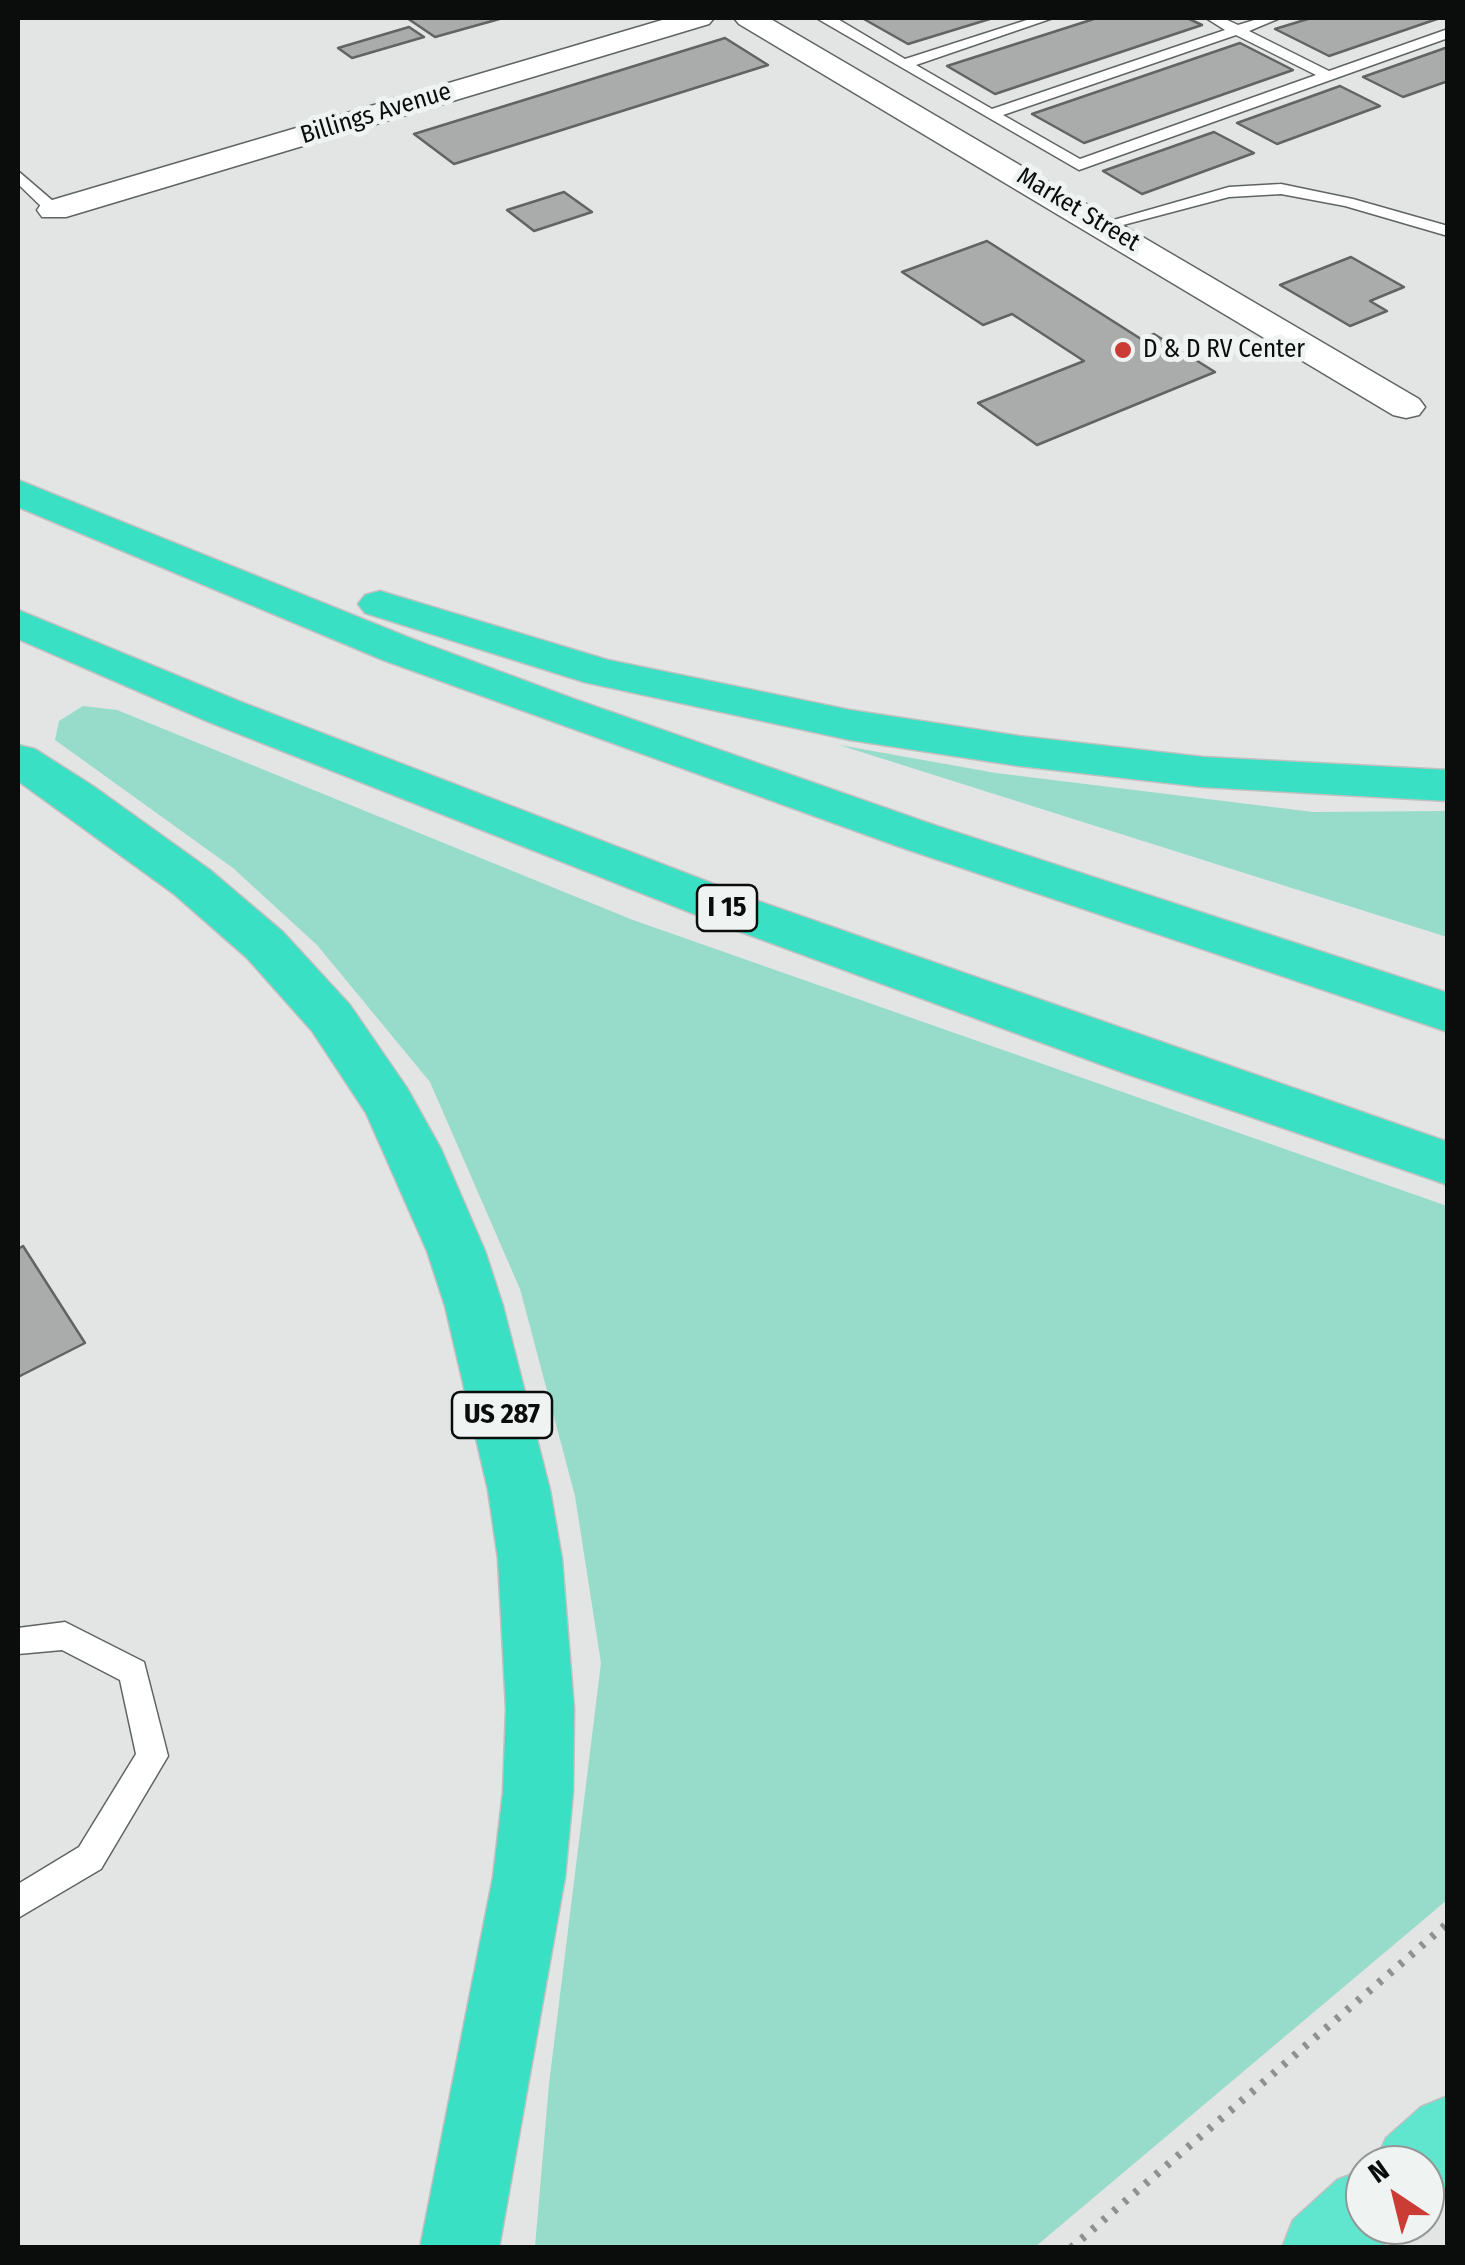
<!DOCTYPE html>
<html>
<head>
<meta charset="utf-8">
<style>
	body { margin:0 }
	#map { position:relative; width:1465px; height:2265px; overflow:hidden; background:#e2e5e4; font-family:"Fira Sans Condensed",sans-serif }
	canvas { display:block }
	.frame { position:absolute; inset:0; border:20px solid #0b0c0c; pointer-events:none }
	.north { position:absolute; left:1345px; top:2145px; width:100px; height:100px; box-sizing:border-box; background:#eff3f2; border:2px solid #949796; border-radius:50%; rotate:325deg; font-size:28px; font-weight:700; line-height:40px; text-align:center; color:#0b0c0c }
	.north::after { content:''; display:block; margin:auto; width:35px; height:45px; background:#ca3c34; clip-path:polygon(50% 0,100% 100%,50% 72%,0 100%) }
</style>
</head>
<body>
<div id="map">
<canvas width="1465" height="2265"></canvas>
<div class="frame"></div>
<div class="north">N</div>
</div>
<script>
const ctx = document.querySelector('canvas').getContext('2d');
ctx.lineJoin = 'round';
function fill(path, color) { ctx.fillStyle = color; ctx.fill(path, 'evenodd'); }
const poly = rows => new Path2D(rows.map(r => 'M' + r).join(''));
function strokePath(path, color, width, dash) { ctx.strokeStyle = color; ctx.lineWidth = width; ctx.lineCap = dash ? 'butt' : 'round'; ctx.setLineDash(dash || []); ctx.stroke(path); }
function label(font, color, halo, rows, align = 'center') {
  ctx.font = font + ' "Fira Sans Condensed",sans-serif'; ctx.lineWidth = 10; ctx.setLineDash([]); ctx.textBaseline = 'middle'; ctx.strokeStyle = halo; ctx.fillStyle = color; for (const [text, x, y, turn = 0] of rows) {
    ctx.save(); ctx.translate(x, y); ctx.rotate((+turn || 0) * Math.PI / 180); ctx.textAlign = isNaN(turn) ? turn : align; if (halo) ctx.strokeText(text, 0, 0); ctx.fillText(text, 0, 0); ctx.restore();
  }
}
fill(poly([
	[83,706,117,710,633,920,1447,1206,1447,1900,1035,2247,535,2247,549,2084,601,1663,575,1496,520,1289,430,1082,317,945,233,868,55,740,59,721],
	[839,745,996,773,1313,812,1447,811,1447,937]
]), '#97dbca');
const building = poly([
	[407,18,503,18,435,37,407,18],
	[862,18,993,18,908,44,862,18],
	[1097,18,1187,18,1202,25,995,94,947,66,1097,18],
	[1311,18,1440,18,1329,56,1275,29,1311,18],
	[409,27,424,37,352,58,338,48,409,27],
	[725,38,768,65,454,164,414,134,725,38],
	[1240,43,1293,70,1084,143,1032,114,1240,43],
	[1448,47,1448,81,1403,97,1363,77,1448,47],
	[1340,86,1380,106,1277,144,1237,123,1340,86],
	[1214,132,1254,153,1142,194,1103,171,1214,132],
	[564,192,592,212,534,231,507,210,564,192],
	[987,241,1141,339,1154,334,1215,372,1037,445,978,403,1084,361,1012,314,983,325,902,272,987,241],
	[1351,257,1404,287,1370,301,1387,311,1350,326,1280,285,1351,257],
	[23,1246,85,1343,18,1377,18,1249,23,1246]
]);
fill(building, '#a9acab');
strokePath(building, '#616463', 2.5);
const service = poly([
	[836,18,905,59,1033,18,1053,18,916,65,992,109,1225,30,1206,18,1223,18,1238,25,1261,18,1280,18,1249,31,1329,71,1448,29,1448,38,1079,170,818,19,836,18],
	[1236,35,1316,75,1080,159,1003,115,1236,35],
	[18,171,60,207,60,213,48,213,18,184,18,171],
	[1281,184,1353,199,1448,226,1448,236,1345,206,1281,194,1229,197,1104,230,1096,225,1229,187,1281,184],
	[65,1622,144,1662,168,1756,101,1869,18,1918,18,1884,79,1847,136,1754,120,1680,62,1650,18,1654,18,1628,65,1622]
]);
const minor = poly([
	[669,18,714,18,709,24,66,217,42,217,37,210,42,203,669,18],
	[734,18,769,18,1419,399,1425,407,1419,415,1406,418,1393,415,739,24,734,18]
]);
const trunk = poly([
	[1448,2096,1448,2186,1425,2199,1425,2165,1374,2165,1386,2138,1421,2107,1448,2096],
	[1365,2169,1365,2225,1397,2225,1393,2236,1380,2248,1282,2248,1293,2220,1337,2180,1365,2169]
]);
const motorway = poly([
	[18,480,415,640,574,699,934,825,1448,993,1448,1032,900,847,383,660,18,507,18,480],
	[380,591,608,660,850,710,1019,736,1203,757,1448,770,1448,801,1203,787,1019,766,850,740,584,682,365,613,358,604,365,595,380,591],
	[18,610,241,702,758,901,1448,1142,1448,1185,1127,1074,722,925,209,722,18,639,18,610],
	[18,745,35,749,93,786,210,870,283,932,350,1005,407,1088,441,1149,485,1251,503,1306,550,1490,562,1559,574,1709,573,1792,565,1877,499,2248,420,2248,493,1877,503,1792,506,1709,498,1559,488,1490,445,1306,427,1251,366,1113,312,1031,247,958,174,894,18,781,18,745]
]);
strokePath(service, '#606463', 3);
strokePath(minor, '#606463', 3);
strokePath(trunk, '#c0c0c0', 3);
strokePath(motorway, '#c0c0c0', 3);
strokePath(poly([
	[1071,2248,1448,1923]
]), '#8f9191', 8, [4, 10]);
fill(service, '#fff');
fill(minor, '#fff');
fill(trunk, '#60e6cf');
fill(motorway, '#39e0c3');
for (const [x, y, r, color] of [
	[1123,350,10,"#ca3c34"]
]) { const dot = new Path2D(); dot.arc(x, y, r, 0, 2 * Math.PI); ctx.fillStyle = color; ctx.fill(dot); strokePath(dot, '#eff3f2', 4); }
label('25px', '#0b0c0c', '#eff3f2', [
	["Billings Avenue",376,114,-17],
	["Market Street",1078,210,31]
]);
label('25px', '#0b0c0c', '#eff3f2', [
	["D & D RV Center",1143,350]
], 'left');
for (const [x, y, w] of [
	[727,908,60],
	[502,1415,100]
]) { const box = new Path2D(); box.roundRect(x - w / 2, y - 23, w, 46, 8); ctx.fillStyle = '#eff3f2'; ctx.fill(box); strokePath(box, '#0b0c0c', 2.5); }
label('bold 28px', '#0b0c0c', null, [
	["I 15",727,908],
	["US 287",502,1415]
]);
</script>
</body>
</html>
